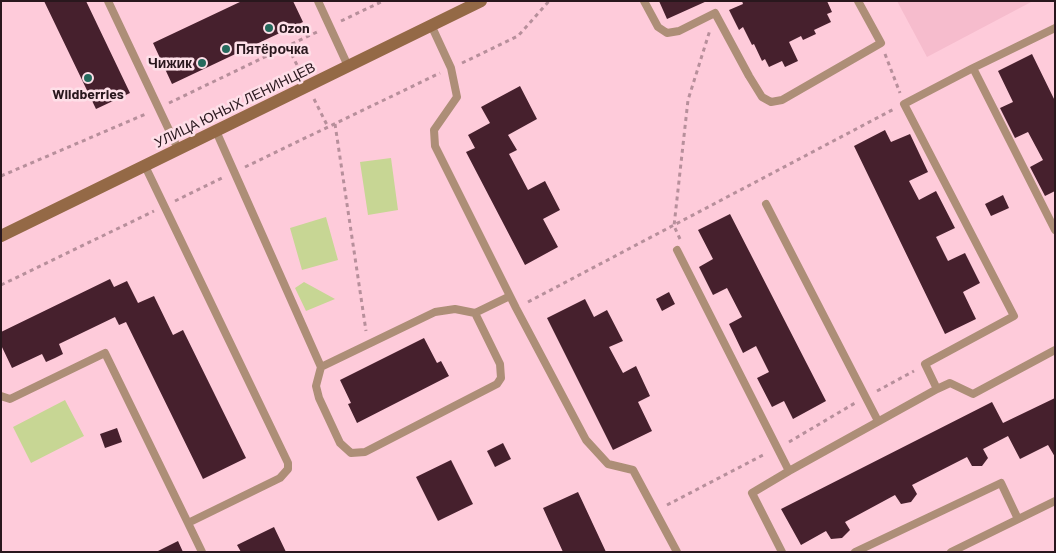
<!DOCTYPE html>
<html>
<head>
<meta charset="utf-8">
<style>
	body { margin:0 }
	#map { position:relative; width:1056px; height:553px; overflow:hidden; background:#fecbda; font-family:Barlow,sans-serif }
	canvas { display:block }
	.frame { position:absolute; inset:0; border:2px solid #29171d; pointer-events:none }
</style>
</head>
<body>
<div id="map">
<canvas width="1056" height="553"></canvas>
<div class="frame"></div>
</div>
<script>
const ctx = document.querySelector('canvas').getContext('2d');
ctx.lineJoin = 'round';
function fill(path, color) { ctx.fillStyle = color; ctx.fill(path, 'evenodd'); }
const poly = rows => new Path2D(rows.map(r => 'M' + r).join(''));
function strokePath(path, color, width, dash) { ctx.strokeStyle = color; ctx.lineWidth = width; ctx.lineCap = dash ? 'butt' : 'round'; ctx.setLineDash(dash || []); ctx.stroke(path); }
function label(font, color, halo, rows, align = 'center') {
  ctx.font = font + ' Barlow,sans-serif'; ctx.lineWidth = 5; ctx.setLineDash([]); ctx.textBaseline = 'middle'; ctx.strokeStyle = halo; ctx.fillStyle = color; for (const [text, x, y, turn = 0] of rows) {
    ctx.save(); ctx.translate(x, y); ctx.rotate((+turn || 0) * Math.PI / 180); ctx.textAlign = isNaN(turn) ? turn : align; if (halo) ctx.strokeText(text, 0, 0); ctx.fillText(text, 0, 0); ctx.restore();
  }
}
fill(poly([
	[897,1,1033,1,927,57]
]), '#f6bccd');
fill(poly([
	[391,158,398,210,368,215,360,162],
	[326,217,338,260,302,270,290,228],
	[304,282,335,299,306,311,295,288],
	[65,400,84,436,31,463,13,427]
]), '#c7d694');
fill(poly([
	[44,1,86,1,130,93,96,109],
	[242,1,293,1,303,22,172,84,153,43],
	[659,1,707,1,667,19],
	[742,1,827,1,832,12,827,14,831,22,814,30,816,34,803,40,801,36,789,42,798,61,785,67,782,61,769,67,765,59,762,61,754,44,752,45,743,27,739,30,729,10,743,4],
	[1032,54,1055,101,1055,191,1045,196,1030,167,1043,160,1028,132,1015,138,1000,108,1013,102,998,71],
	[520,86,537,119,508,135,517,150,509,154,528,190,545,181,560,210,543,219,558,247,525,265,466,152,475,148,468,135,490,123,481,107],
	[885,130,891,142,910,134,928,172,909,181,919,200,936,191,955,228,936,237,948,261,965,253,980,283,963,292,976,319,945,334,854,146],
	[1003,195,1009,208,991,216,985,204],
	[730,214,826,401,793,419,784,401,772,407,757,378,769,372,756,346,743,353,729,324,742,317,727,288,713,295,699,267,713,259,698,230],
	[110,279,114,287,127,281,138,303,154,296,173,335,183,330,246,458,203,479,126,322,119,325,115,317,59,344,63,354,55,358,46,362,42,354,12,368,1,345,1,332],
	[669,292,675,304,662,311,656,299],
	[585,299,594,317,607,310,623,341,609,347,623,373,636,366,650,396,638,402,652,431,613,450,547,318],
	[424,338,437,363,441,361,449,376,357,423,348,404,351,403,340,380],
	[1055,398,1055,457,1048,445,1020,459,1008,436,983,449,988,458,982,466,972,466,967,457,912,485,917,494,911,502,901,504,895,495,845,522,850,530,842,538,831,539,826,531,801,545,781,509,992,402,1003,423],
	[117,428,122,442,105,448,100,434],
	[503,443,511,459,495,467,487,451],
	[451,460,473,504,438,521,416,477],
	[578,492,606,552,563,552,543,508],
	[274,527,286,552,241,552,237,545],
	[178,541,183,552,156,552]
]), '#46202d');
strokePath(poly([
	[341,21,383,1],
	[288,47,301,73],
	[885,54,900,93],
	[462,63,518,36,549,1],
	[314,99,328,127],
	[169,103,319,31],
	[335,124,366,331],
	[245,167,440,73],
	[1,176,148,113],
	[175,201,224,177],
	[680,239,674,226,688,100,710,30],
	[1,285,154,211],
	[528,302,894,109],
	[877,391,914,371],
	[789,442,855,403],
	[667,505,765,454]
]), '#b78f9b', 3, [4, 4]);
strokePath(poly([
	[108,1,178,149],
	[318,1,348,66],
	[644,1,658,27,667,33,679,31,715,13,749,76,762,97,771,102,782,100,881,43,858,1],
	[432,27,451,68,457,97,434,130,435,146,516,308,586,440,608,464,633,470,677,552],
	[1055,28,973,68,1055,230],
	[216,131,321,367,316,386,319,398,340,443,351,453,365,452,497,384,501,378,500,364,475,313,510,296],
	[145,166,288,463,288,469,280,478,188,523,202,552],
	[766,204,878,421],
	[677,250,789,471],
	[321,367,435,312,455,309,475,313],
	[937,389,925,364,1014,316,904,104,973,68],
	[1,396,10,399,105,353,188,523],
	[782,552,752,493,789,471,937,389,950,383,973,394,1055,350],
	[855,552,1001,483,1018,519],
	[951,552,1055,501]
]), '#ad8e77', 8);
strokePath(poly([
	[1,236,481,1]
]), '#946946', 12);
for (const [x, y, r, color] of [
	[269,28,5,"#256a5d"],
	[226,49,5,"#256a5d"],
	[202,63,5,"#256a5d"],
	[88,78,5,"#256a5d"]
]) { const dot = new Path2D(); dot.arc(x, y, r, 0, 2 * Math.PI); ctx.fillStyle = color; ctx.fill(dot); strokePath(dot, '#fedfe8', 2); }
label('bold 14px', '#29171d', '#fedfe8', [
	["Ozon",279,28],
	["Пятёрочка",236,49],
	["Чижик",192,63,"right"],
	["Wildberries",88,94,"center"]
], 'left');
label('14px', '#29171d', '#fedfe8', [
	["УЛИЦА ЮНЫХ ЛЕНИНЦЕВ",235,105,-26]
]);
</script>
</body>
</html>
